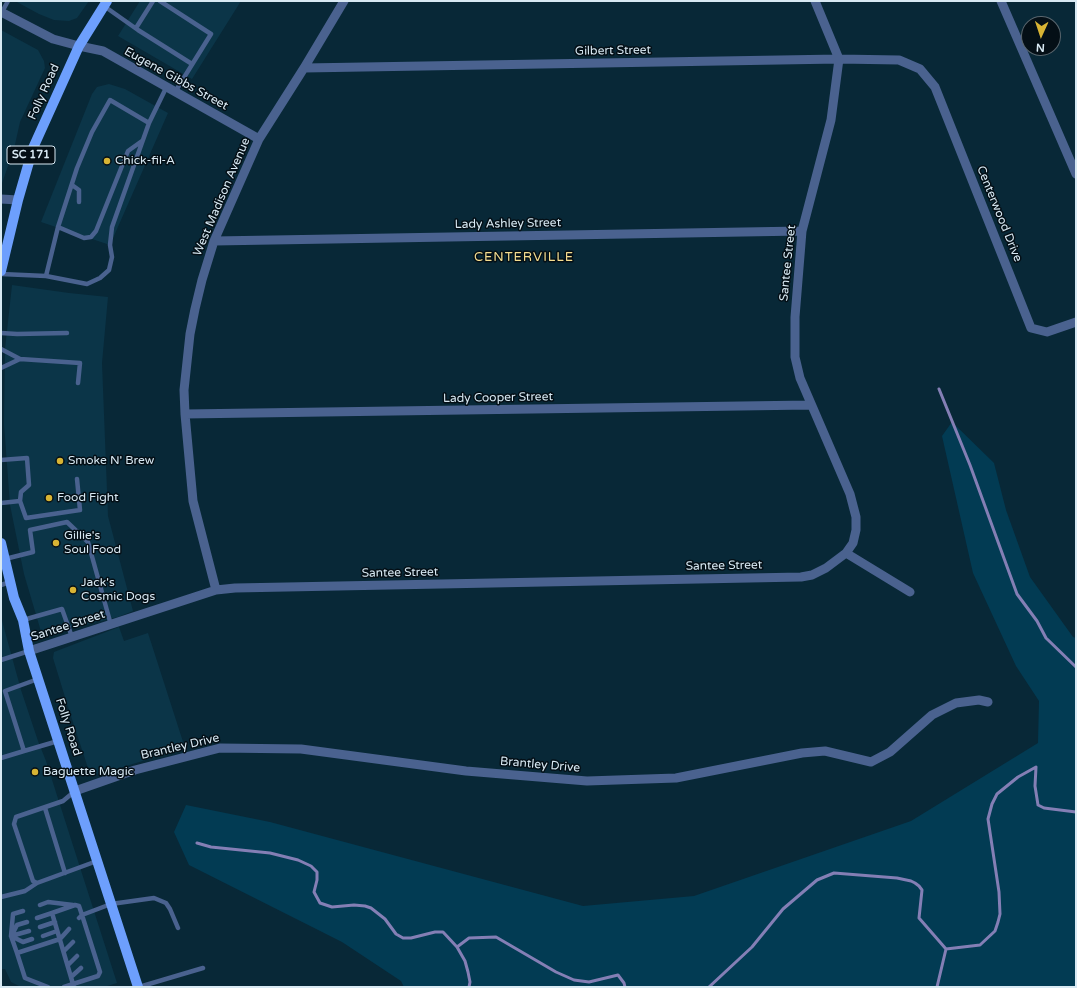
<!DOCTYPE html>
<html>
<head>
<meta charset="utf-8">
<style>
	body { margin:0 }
	#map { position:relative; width:1077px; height:988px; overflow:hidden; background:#082837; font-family:"Varela Round",sans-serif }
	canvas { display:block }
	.frame { position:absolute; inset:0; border:2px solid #d8e9f3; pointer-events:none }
	.north { position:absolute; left:1021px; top:16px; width:40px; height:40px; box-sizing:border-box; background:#040f16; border:1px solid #59666e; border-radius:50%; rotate:183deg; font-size:11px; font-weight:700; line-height:16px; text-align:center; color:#d8e9f3 }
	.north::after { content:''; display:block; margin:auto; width:14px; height:18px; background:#d8b434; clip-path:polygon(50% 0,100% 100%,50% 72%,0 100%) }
</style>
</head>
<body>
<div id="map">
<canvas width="1077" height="988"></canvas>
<div class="frame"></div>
<div class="north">N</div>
</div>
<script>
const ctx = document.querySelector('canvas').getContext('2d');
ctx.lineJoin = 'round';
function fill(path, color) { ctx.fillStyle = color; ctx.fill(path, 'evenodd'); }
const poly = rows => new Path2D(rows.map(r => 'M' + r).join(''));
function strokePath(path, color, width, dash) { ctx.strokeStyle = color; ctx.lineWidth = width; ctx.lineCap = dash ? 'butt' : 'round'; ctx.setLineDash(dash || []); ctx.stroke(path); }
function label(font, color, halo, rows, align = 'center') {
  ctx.font = font + ' "Varela Round",sans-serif'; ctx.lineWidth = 3; ctx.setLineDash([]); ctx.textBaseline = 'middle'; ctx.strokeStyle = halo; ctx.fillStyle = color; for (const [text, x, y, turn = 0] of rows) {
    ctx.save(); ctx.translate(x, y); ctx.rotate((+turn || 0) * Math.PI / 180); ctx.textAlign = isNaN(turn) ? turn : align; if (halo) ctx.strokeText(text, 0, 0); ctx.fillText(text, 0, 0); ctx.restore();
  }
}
fill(poly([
	[15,1,89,1,77,18,69,21,54,20,39,14],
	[140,1,241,1,192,79,118,36],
	[1,30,38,50,44,61,45,68,20,122,14,149,1,186],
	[109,84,125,89,168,113,110,245,41,222,92,94,97,87],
	[12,285,69,293,108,297,102,363,108,516,133,611,118,617,42,635,24,574,10,505,4,424,5,349],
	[1,617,21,690,38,741,46,761,117,983,104,987,21,987,11,982,5,969,1,969],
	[119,627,124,641,148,633,185,748,100,774,93,773,88,768,69,710,53,658,54,652]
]), '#0b3548');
fill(poly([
	[952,422,994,463,1006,510,1030,577,1073,637,1076,638,1076,987,404,987,401,981,342,942,189,865,174,832,186,805,270,822,583,906,694,896,911,821,1038,743,1039,701,1016,666,973,573,942,436]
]), '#023b53');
strokePath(poly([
	[939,389,970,465,1017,594,1037,621,1046,638,1076,667],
	[197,843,211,847,270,853,298,860,311,866,317,872,317,880,314,892,320,903,332,907,354,905,365,906,371,908,385,919,396,934,403,938,411,938,435,932,443,932,457,947,465,961,468,972,470,982,469,987],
	[457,947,469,938,496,937,556,972,574,980,589,982,618,975,624,983,625,987],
	[946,949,980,945,995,931,998,922,1000,914,999,892,988,819,992,804,997,794,1018,777,1036,767,1035,786,1038,805,1044,808,1076,812],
	[709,987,752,947,783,909,817,880,834,873,897,878,911,881,915,883,919,886,922,890,919,918,946,949],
	[937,987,946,949]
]), '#847fb5', 3);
strokePath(poly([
	[160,1,211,34,175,92],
	[104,6,138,30,192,64],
	[2,12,8,1],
	[136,28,153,1],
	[72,185,79,190,79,202],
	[58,227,84,238,91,237,96,231,128,151,142,141],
	[1,274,46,276,87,284,100,278,109,270,112,257,110,245,112,227,149,123,166,88],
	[46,276,58,227,77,168,92,132,110,100,149,123],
	[1,333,17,334,67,333],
	[1,349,20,359,80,363,78,383],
	[1,368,20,359],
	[1,460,27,458,29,485,21,492,20,501,26,518,80,510,77,479],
	[1,503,20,501],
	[5,559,33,552,30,530,67,522,88,542,111,625],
	[1,585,10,582],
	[23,620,62,609,72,637],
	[1,660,29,651],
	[38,679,5,691,24,751,58,741],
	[1,758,24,751],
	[75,791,63,801,16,817,14,824,33,881,37,883,97,861],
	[45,808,65,873],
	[1,897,25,891,37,883],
	[40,905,48,902,73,905],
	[37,918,52,913],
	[40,927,55,922],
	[13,933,17,925,27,922],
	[11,936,13,914,23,911],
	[11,936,23,942,32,939],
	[43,936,57,931],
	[64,951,73,942],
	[17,953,11,936,29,931],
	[68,965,77,956],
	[71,977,81,968],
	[48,987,25,978,17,953,60,939,69,929],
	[64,987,73,984,52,913,75,905,79,906,82,915,79,918],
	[74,987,73,984,98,976,100,972,82,915,111,904,154,898,166,903,170,909,178,928],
	[139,987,203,968]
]), '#4a628f', 4.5);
strokePath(poly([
	[1001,1,1076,174],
	[1,12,53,39,79,46,103,51,259,139],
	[304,68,839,59,899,60,920,69,935,87,1031,328,1047,332,1076,322],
	[1,199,18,200],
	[214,241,802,231],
	[185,414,810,405],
	[846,553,910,592],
	[216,590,193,501,185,414,184,390,190,334,195,309,202,280,214,241,259,139,304,68,344,1],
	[29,651,216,590,235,588,801,577,812,575,826,568,846,553,853,543,856,530,856,517,850,494,800,378,795,357,795,317,802,231,831,120,839,59,815,1],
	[75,791,135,770,220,748,301,749,466,771,587,781,676,778,802,753,825,751,871,762,890,752,932,715,956,703,979,700,988,702]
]), '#4a628f', 9);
strokePath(poly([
	[1,271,18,200,33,148,79,46,107,1],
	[1,543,14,598,23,620,29,651,138,987]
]), '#6d9ffd', 10);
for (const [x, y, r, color] of [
	[107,161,4,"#d8b434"],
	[60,461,4,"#d8b434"],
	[49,498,4,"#d8b434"],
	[56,543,4,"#d8b434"],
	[73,590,4,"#d8b434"],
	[35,772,4,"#d8b434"]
]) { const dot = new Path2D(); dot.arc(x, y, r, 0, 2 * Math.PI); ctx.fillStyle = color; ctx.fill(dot); strokePath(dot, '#040f16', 1.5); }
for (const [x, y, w] of [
	[31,155,48]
]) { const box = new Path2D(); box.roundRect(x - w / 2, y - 9, w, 18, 3); ctx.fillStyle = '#040f16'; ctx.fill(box); strokePath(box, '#d8e9f3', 1); }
label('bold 11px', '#d8e9f3', null, [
	["SC 171",31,155]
]);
label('12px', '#d8e9f3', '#040f16', [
	["Gilbert Street",613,51,-1],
	["Eugene Gibbs Street",176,79,29],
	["Folly Road",44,92,-66],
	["West Madison Avenue",222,197,-67],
	["Centerwood Drive",999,214,68],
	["Lady Ashley Street",508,224,-1],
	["Santee Street",788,263,-84],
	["Lady Cooper Street",498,398,-1],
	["Santee Street",724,566,-1],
	["Santee Street",400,573,-1],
	["Santee Street",68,626,-18],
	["Folly Road",68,727,72],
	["Brantley Drive",180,747,-13],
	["Brantley Drive",540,765,5]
]);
label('12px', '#d8e9f3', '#040f16', [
	["Chick-fil-A",115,161],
	["Smoke N' Brew",68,461],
	["Food Fight",57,498],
	["Gillie's",64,536],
	["Soul Food",64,550],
	["Jack's",81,583],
	["Cosmic Dogs",81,597],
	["Baguette Magic",43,772]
], 'left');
ctx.letterSpacing = '1px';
label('13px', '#f5dd90', '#040f16', [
	["CENTERVILLE",524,258]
]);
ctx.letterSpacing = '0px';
</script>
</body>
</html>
